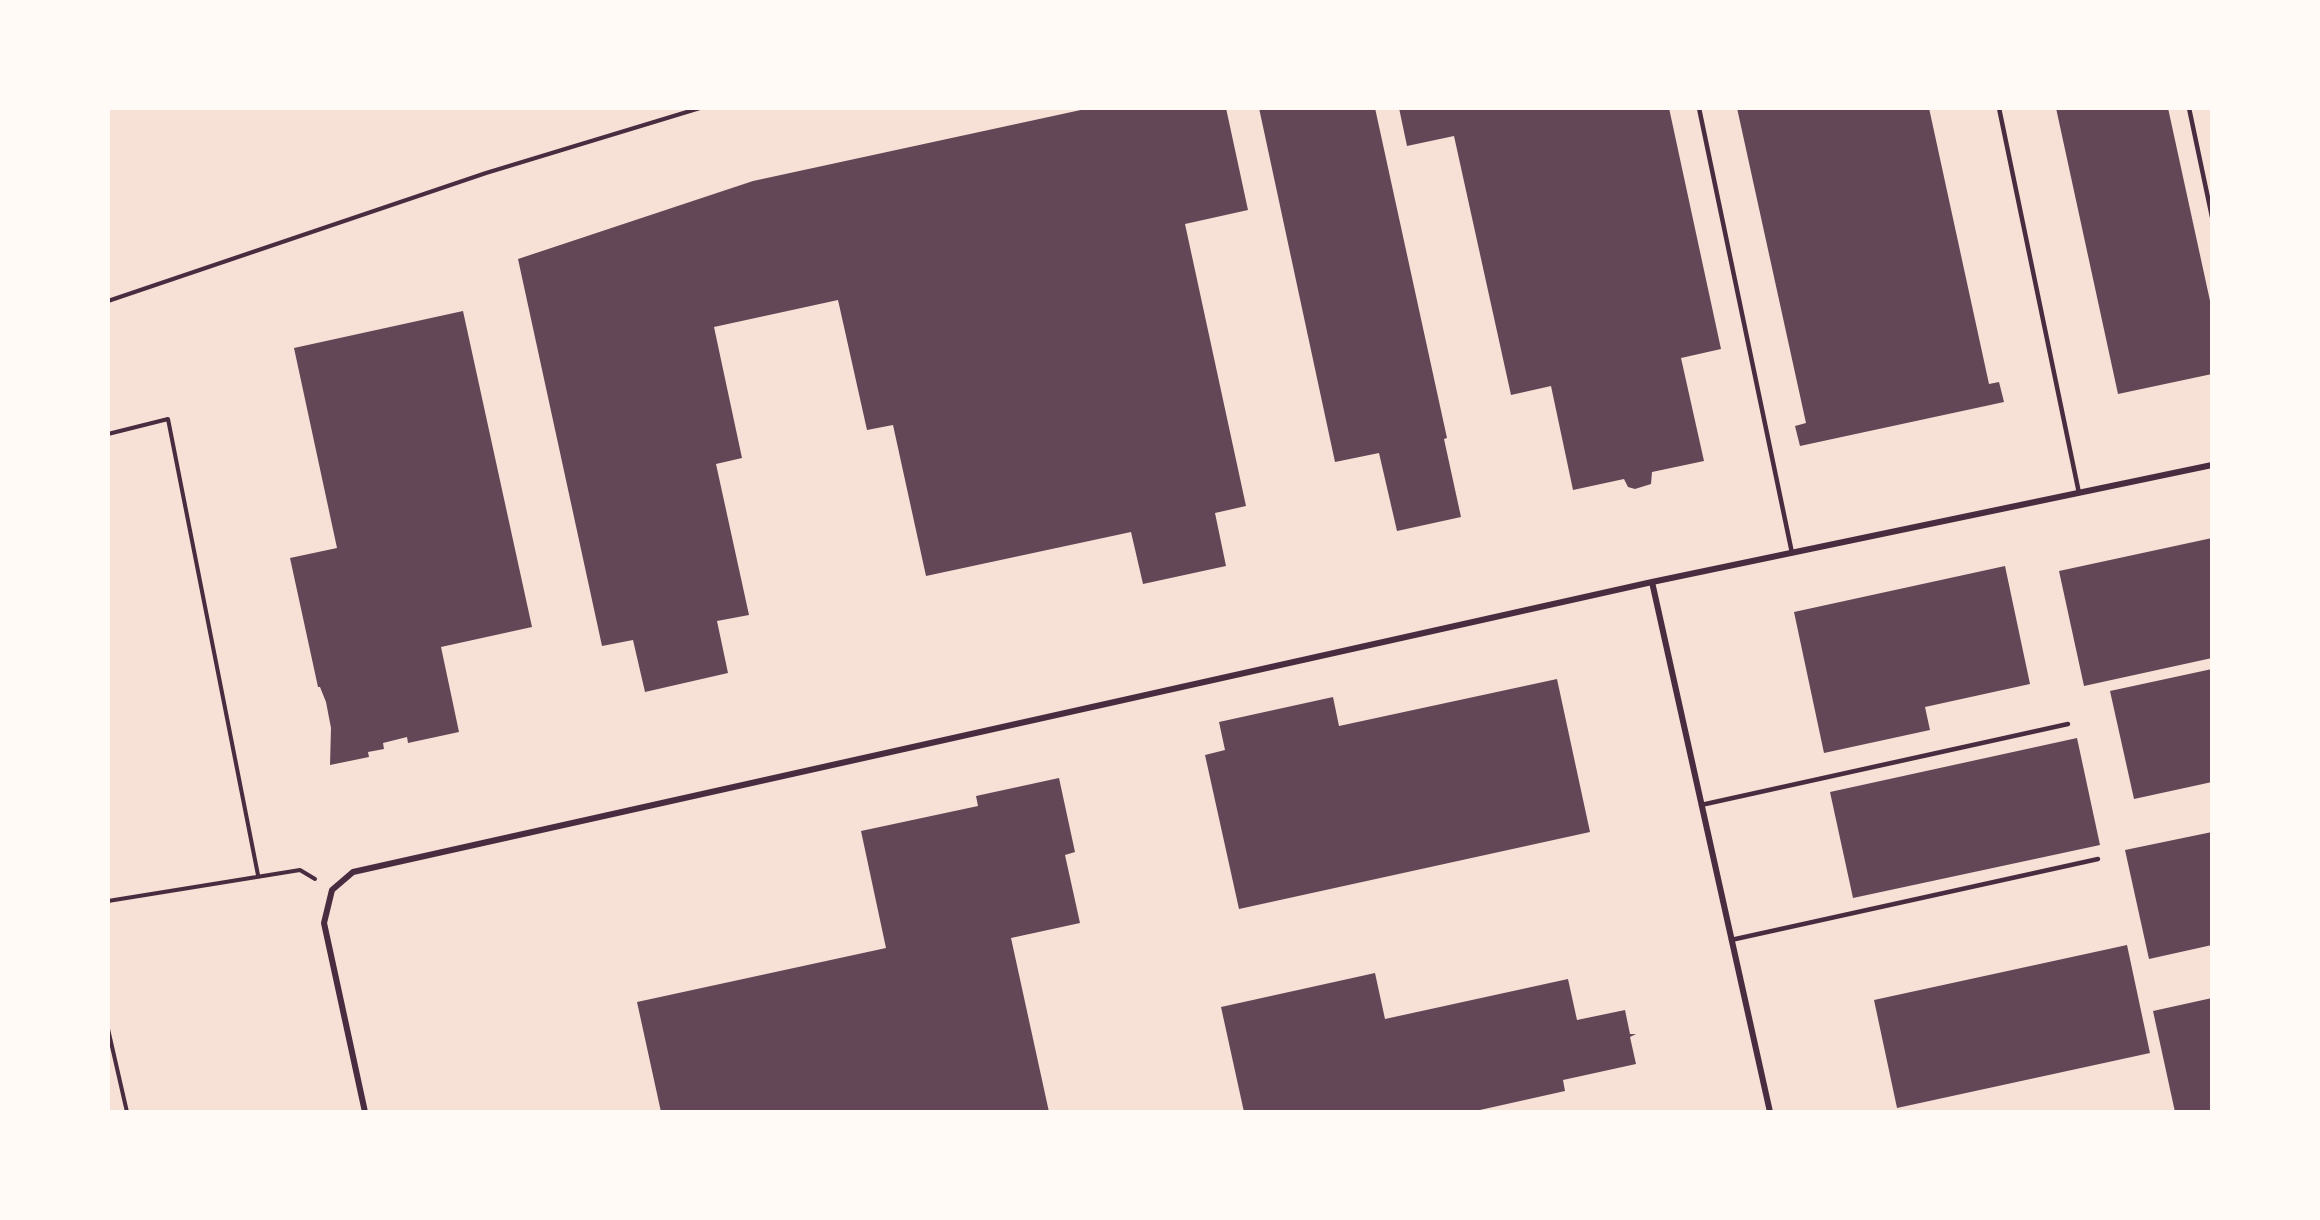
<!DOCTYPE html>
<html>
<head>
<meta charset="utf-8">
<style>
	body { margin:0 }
	#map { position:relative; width:2320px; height:1220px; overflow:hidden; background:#f7e1d7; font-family:"Alegreya Sans",sans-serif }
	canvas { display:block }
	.frame { position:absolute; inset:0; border:110px solid #fffaf5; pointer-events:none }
</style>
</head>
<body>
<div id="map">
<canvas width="2320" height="1220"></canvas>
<div class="frame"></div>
</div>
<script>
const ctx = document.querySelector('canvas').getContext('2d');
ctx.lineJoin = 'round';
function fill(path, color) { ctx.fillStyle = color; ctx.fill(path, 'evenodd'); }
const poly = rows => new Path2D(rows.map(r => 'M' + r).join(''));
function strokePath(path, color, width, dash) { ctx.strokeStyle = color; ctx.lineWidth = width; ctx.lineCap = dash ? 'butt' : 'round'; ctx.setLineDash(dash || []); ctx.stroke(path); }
fill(poly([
	[1090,108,1226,108,1248,210,1185,224,1246,506,1215,513,1226,566,1143,584,1131,532,926,576,893,425,867,430,838,300,714,327,742,458,716,464,749,615,717,621,728,673,645,692,633,640,602,646,518,259,753,181],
	[1259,108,1375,108,1447,438,1444,439,1461,517,1397,531,1379,453,1335,462],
	[1399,108,1669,108,1721,349,1681,358,1704,461,1652,472,1651,484,1635,489,1628,487,1624,479,1573,490,1551,386,1511,395,1454,136,1407,146],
	[1737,108,1929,108,1989,384,1999,382,2004,402,1800,446,1795,426,1806,423],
	[2056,108,2168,108,2212,310,2212,374,2118,394],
	[463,311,532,627,441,647,459,732,408,743,407,737,383,743,384,749,368,752,369,757,330,765,331,728,326,702,320,687,318,687,290,558,337,548,294,348],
	[2212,538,2212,658,2084,686,2059,571],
	[2005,566,2030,684,1925,707,1930,730,1824,753,1794,612],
	[2212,669,2212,782,2134,799,2110,691],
	[1557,679,1590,832,1239,909,1205,755,1225,750,1219,722,1333,697,1339,726],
	[2077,738,2100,845,1853,898,1830,792],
	[1059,778,1075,852,1065,855,1080,923,1011,938,1049,1112,661,1112,637,1002,886,948,861,831,978,806,976,796],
	[2212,832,2212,945,2149,959,2125,850],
	[2127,945,2150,1053,1897,1108,1874,1000],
	[1375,973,1385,1019,1568,979,1577,1020,1625,1010,1630,1034,1636,1034,1630,1037,1636,1064,1563,1080,1565,1091,1471,1112,1244,1112,1221,1007],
	[2212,998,2212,1112,2175,1112,2153,1011]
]), '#644757');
strokePath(poly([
	[108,301,486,173,700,108],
	[108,434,168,419,258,875],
	[108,901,300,870,315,879],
	[108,1029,127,1112]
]), '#4a2c40', 4);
strokePath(poly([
	[1699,108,1792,553],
	[1999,108,2079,493],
	[2189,108,2212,217],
	[1701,805,2068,724],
	[1731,940,2098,859]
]), '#4a2c40', 4.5);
strokePath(poly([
	[1652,582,1770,1112],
	[365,1112,324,923,332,890,353,872,1652,582,2212,465]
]), '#4a2c40', 6);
</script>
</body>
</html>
